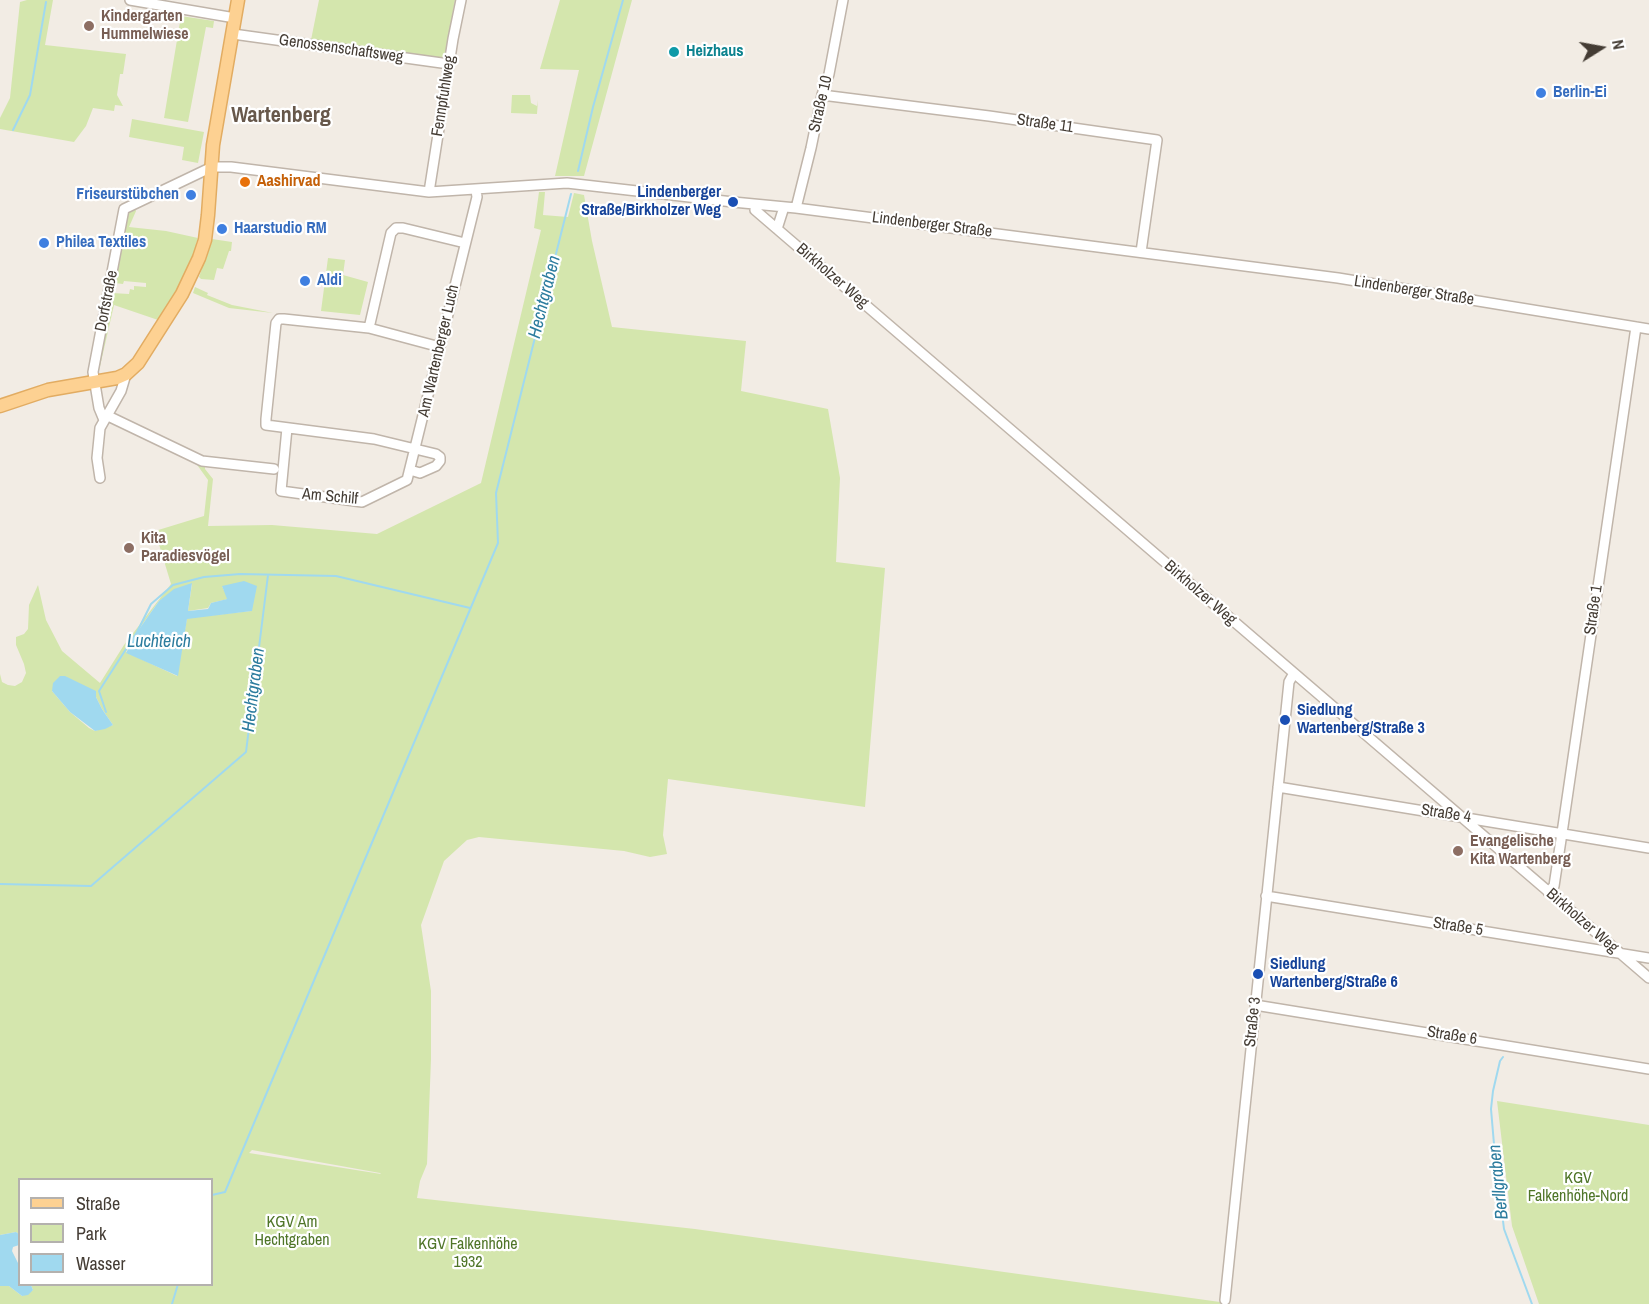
<!DOCTYPE html>
<html>
<head>
<meta charset="utf-8">
<style>
	body { margin:0 }
	#map { position:relative; width:1649px; height:1304px; overflow:hidden; background:#f2ece4; font-family:"Archivo Narrow",sans-serif }
	canvas { display:block }
	.legend { position:absolute; left:18px; top:1178px; width:195px; height:108px; box-sizing:border-box; background:#fff; border:2px solid #b4b1ae; margin:0; padding:8px 10px; list-style:none; font-size:18px; color:#443c34 }
	.legend li { display:flex; align-items:center; gap:12px; height:30px }
	.legend b { width:30px; border:2px solid #b4b1ae }
	.north { position:absolute; left:1571px; top:18px; width:60px; height:60px; -webkit-text-stroke:4px #fff; paint-order:stroke; rotate:79deg; font-size:16px; font-weight:700; line-height:24px; text-align:center; color:#443c34 }
	.north::after { content:''; display:block; margin:auto; width:21px; height:27px; background:#443c34; clip-path:polygon(50% 0,100% 100%,50% 72%,0 100%) }
</style>
</head>
<body>
<div id="map">
<canvas width="1649" height="1304"></canvas>
<ul class="legend">
<li><b style="height:8px;background:#fdd192"></b>Straße</li>
<li><b style="height:16px;background:#d4e6ad"></b>Park</li>
<li><b style="height:16px;background:#a0d9ef"></b>Wasser</li>
</ul>
<div class="north">N</div>
</div>
<script>
const ctx = document.querySelector('canvas').getContext('2d');
ctx.lineJoin = 'round';
function fill(path, color) { ctx.fillStyle = color; ctx.fill(path, 'evenodd'); }
const poly = rows => new Path2D(rows.map(r => 'M' + r).join(''));
function strokePath(path, color, width, dash) { ctx.strokeStyle = color; ctx.lineWidth = width; ctx.lineCap = dash ? 'butt' : 'round'; ctx.setLineDash(dash || []); ctx.stroke(path); }
function label(font, color, halo, rows, align = 'center') {
  ctx.font = font + ' "Archivo Narrow",sans-serif'; ctx.lineWidth = 4.5; ctx.setLineDash([]); ctx.textBaseline = 'middle'; ctx.strokeStyle = halo; ctx.fillStyle = color; for (const [text, x, y, turn = 0] of rows) {
    ctx.save(); ctx.translate(x, y); ctx.rotate((+turn || 0) * Math.PI / 180); ctx.textAlign = isNaN(turn) ? turn : align; if (halo) ctx.strokeText(text, 0, 0); ctx.fillText(text, 0, 0); ctx.restore();
  }
}
fill(poly([
	[27,0,53,0,45,45,126,54,123,74,120,74,117,95,123,106,115,105,114,111,93,108,86,126,74,142,0,129,0,118,10,98,20,2],
	[319,0,455,0,445,56,442,59,311,40],
	[560,0,632,0,584,176,555,176,579,70,540,69],
	[181,16,214,21,213,28,206,27,188,122,164,118],
	[512,95,530,95,531,103,537,106,538,100,537,114,511,113],
	[132,119,204,132,198,163,182,160,184,147,129,137],
	[539,192,545,192,543,215,568,217,574,193,584,195,592,241,612,327,746,341,741,391,828,409,840,478,836,562,885,568,865,807,668,779,663,835,667,854,650,857,624,851,479,837,467,840,444,861,421,925,431,991,431,1059,427,1164,420,1181,417,1198,695,1229,1220,1302,1220,1304,0,1304,0,1286,9,1286,22,1296,33,1290,31,1285,212,1284,212,1180,20,1180,19,1234,16,1232,0,1235,0,674,2,682,8,685,15,686,22,682,26,673,24,664,16,645,16,637,24,634,28,629,29,605,38,585,46,620,62,651,100,683,124,645,171,584,155,531,204,516,208,480,195,462,205,465,205,469,213,479,208,526,272,525,377,534,481,483,541,230,534,228],
	[192,584,188,611,208,608,211,603,228,599,222,586,251,611,187,618,177,676,126,652,137,632,159,601],
	[52,691,96,691,96,697,102,709,113,725,95,731,89,728,70,712],
	[252,1150,380,1173,381,1174,249,1153],
	[135,208,136,211,129,227,166,231,198,238,196,244,199,247,195,260,161,321,114,305,98,375,96,376,112,293,129,294,130,289,134,290,134,286,146,287,146,283,124,281,123,284,114,283,127,215,131,210],
	[212,239,232,242,231,251,229,251,223,269,217,268,214,280,201,279,199,277],
	[328,258,345,260,343,275,368,282,360,315,321,311],
	[195,287,208,293,207,295,232,305,273,313,229,308,193,293],
	[1497,1101,1649,1125,1649,1304,1539,1304,1512,1226]
]), '#d4e6ad');
fill(poly([
	[244,581,257,586,252,611,187,619,178,676,126,653,137,632,159,601,174,589,192,583,188,611,208,609,211,603,227,599,222,586],
	[60,676,65,676,96,691,96,697,102,709,113,725,105,729,95,731,70,712,52,691,53,683],
	[16,1232,19,1234,19,1245,13,1247,12,1251,18,1263,20,1284,31,1285,33,1290,28,1295,22,1296,9,1286,0,1286,0,1235]
]), '#a0d9ef');
strokePath(poly([
	[13,130,30,95,46,2],
	[578,171,593,107,623,0],
	[106,712,99,691,137,632,151,604,173,585,204,577,240,574,336,576,470,608],
	[0,884,91,886,246,752,268,575],
	[1503,1057,1500,1061,1493,1091,1491,1109,1495,1156,1504,1229,1532,1304],
	[212,1195,225,1192,498,543,496,493,571,194],
	[172,1304,178,1284]
]), '#a0d9ef', 2);
const minor = poly([
	[130,0,235,18],
	[233,34,449,64],
	[822,95,989,116,1157,140,1141,252],
	[429,192,453,39,461,0],
	[756,205,755,210,1649,978],
	[796,208,811,148,822,95,829,74,843,0],
	[777,229,784,207],
	[369,328,391,233,396,228,403,228,465,243],
	[106,415,202,461,274,469],
	[104,420,99,408,93,372,124,209,212,167,231,167,429,192,567,183,733,202,796,208,1338,278,1649,329],
	[287,428,281,491,362,502,407,480,477,197,476,190],
	[410,470,420,473,436,466,440,461,440,457,436,454,374,439,266,425,266,419,276,323,279,319,284,319,369,328,440,347],
	[100,478,97,458,100,428,121,391,126,374],
	[1278,787,1649,848],
	[1548,892,1554,886,1562,833,1636,327],
	[1266,896,1649,958],
	[1255,1005,1649,1069],
	[1225,1300,1289,682,1294,673]
]);
const major = poly([
	[0,406,48,390,117,378,126,374,138,363,182,294,199,258,205,240,208,215,213,145,238,0]
]);
strokePath(minor, '#c0b5aa', 12);
strokePath(major, '#e2ac62', 15);
strokePath(minor, '#fff', 9);
strokePath(major, '#fdd192', 12);
for (const [x, y, r, color] of [
	[89,26,6,"#8d6e63"],
	[674,52,6,"#0f9aa8"],
	[1541,93,6,"#3f7fe0"],
	[245,182,6,"#e8710a"],
	[191,195,6,"#3f7fe0"],
	[733,202,6,"#1a4fb4"],
	[222,229,6,"#3f7fe0"],
	[44,243,6,"#3f7fe0"],
	[305,281,6,"#3f7fe0"],
	[129,548,6,"#8d6e63"],
	[1285,720,6,"#1a4fb4"],
	[1458,851,6,"#8d6e63"],
	[1258,974,6,"#1a4fb4"]
]) { const dot = new Path2D(); dot.arc(x, y, r, 0, 2 * Math.PI); ctx.fillStyle = color; ctx.fill(dot); strokePath(dot, '#fff', 2); }
label('bold 16px', '#785e54', '#fff', [
	["Kindergarten",101,17],
	["Hummelwiese",101,35],
	["Kita",141,539],
	["Paradiesvögel",141,557],
	["Evangelische",1470,842],
	["Kita Wartenberg",1470,860]
], 'left');
label('16px', '#443c34', '#fff', [
	["Genossenschaftsweg",341,49,8],
	["Fennpfuhlweg",444,96,-81],
	["Straße 10",821,104,-77],
	["Straße 11",1045,124,8],
	["Lindenberger Straße",932,225,7],
	["Birkholzer Weg",832,276,41],
	["Lindenberger Straße",1414,291,9],
	["Dorfstraße",107,301,-79],
	["Am Wartenberger Luch",439,351,-77],
	["Am Schilf",330,497,5],
	["Birkholzer Weg",1200,593,41],
	["Straße 1",1594,610,-82],
	["Straße 4",1446,814,9],
	["Birkholzer Weg",1582,921,41],
	["Straße 5",1458,927,9],
	["Straße 3",1253,1022,-84],
	["Straße 6",1452,1036,9]
]);
label('bold 16px', '#0d838f', '#fff', [
	["Heizhaus",686,52]
], 'left');
label('bold 16px', '#366cbe', '#fff', [
	["Berlin-Ei",1553,93],
	["Friseurstübchen",179,195,"right"],
	["Haarstudio RM",234,229],
	["Philea Textiles",56,243],
	["Aldi",317,281]
], 'left');
label('bold 16px', '#c56008', '#fff', [
	["Aashirvad",257,182]
], 'left');
label('bold 16px', '#164399', '#fff', [
	["Lindenberger",721,193,"right"],
	["Straße/Birkholzer Weg",721,211,"right"],
	["Siedlung",1297,711],
	["Wartenberg/Straße 3",1297,729],
	["Siedlung",1270,965],
	["Wartenberg/Straße 6",1270,983]
], 'left');
label('16px', '#4f7528', '#fff', [
	["KGV",1578,1179],
	["Falkenhöhe-Nord",1578,1197],
	["KGV Am",292,1223],
	["Hechtgraben",292,1241],
	["KGV Falkenhöhe",468,1245],
	["1932",468,1263]
]);
label('italic 18px', '#2c7c9e', '#fff', [
	["Hechtgraben",545,297,-76],
	["Luchteich",159,642],
	["Hechtgraben",254,690,-83],
	["Berllgraben",1499,1182,-96]
]);
label('bold 22px', '#67584b', '#fff', [
	["Wartenberg",281,116]
]);
</script>
</body>
</html>
